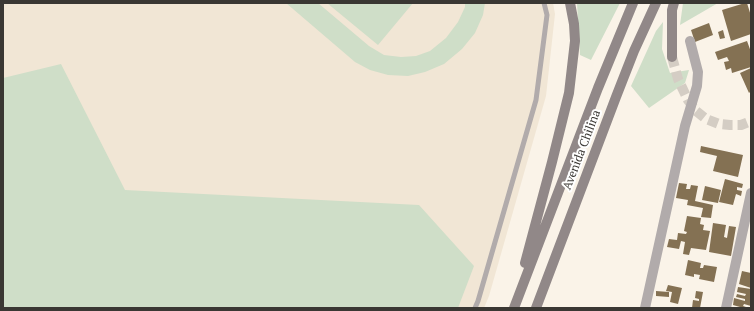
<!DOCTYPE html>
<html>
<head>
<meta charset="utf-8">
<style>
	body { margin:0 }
	#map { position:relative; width:754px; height:311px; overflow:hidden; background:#faf3e8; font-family:"PT Serif",serif }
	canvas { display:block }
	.frame { position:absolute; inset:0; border:4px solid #3a3733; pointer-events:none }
</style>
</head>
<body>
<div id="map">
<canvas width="754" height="311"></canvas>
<div class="frame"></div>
</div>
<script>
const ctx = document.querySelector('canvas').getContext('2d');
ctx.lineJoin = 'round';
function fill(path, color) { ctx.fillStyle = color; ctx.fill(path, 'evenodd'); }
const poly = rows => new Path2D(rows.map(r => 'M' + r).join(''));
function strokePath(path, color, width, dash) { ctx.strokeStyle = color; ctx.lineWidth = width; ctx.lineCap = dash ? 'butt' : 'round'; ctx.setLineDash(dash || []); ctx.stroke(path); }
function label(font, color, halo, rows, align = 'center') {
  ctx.font = font + ' "PT Serif",serif'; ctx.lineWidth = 4; ctx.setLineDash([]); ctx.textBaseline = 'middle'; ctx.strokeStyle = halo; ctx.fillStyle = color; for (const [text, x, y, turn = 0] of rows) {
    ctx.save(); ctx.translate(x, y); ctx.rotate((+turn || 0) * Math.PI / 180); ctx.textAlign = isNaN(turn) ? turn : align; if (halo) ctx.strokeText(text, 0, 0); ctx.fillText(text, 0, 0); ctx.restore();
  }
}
fill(poly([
	[3,3,553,3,555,14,546,96,489,296,484,308,3,308]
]), '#f1e6d5');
fill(poly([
	[286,3,318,3,369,46,384,55,401,57,416,56,430,51,446,38,458,22,465,7,465,3,485,3,483,15,475,33,462,49,444,64,425,72,408,76,388,75,370,70,355,62],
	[327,3,413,3,378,45],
	[577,3,620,3,591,60,580,55],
	[683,3,718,3,680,25],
	[663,22,662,49,670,73,689,70,685,83,649,108,631,86,656,31],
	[61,64,125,190,419,205,474,266,458,308,3,308,3,78]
]), '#cfdec8');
fill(poly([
	[745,3,747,3,751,16,751,34,731,41,722,10],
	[709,23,713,35,695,42,691,30],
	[723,30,725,38,720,39,718,32],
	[747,41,751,52,751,67,732,73,731,68,726,70,724,62,729,61,727,57,718,60,715,52],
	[751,68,751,91,749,93,740,73],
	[701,146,743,155,738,177,713,171,717,156,700,152],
	[725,179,743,184,742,188,737,187,737,190,742,191,741,196,736,194,733,205,719,202],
	[679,183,687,184,686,189,690,189,691,185,698,186,695,201,713,205,711,218,701,217,703,208,687,205,688,200,676,198],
	[705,186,721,190,718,203,702,200],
	[687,216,701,218,700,224,704,225,703,230,710,231,706,250,691,248,689,255,683,254,685,242,681,241,679,249,667,247,669,239,677,240,678,233,686,234,687,232,684,231],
	[713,223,726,225,724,237,727,238,729,226,736,227,731,256,709,252],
	[688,260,701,263,700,268,703,268,704,265,717,267,714,282,699,279,700,275,694,274,694,277,685,275],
	[742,271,751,273,751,288,739,284],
	[668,285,682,288,678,304,670,302,672,292,666,291],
	[738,287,751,289,751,306,744,304,743,306,749,308,739,308,740,307,733,305,734,298,745,301,745,299,736,297,737,294,745,296,746,294,737,292],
	[656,291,669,292,669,297,656,296],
	[696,291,703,292,700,308,692,308,693,300,699,301,699,299,695,298]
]), '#847153');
strokePath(poly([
	[672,57,678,79,688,100,696,111,706,119,719,124,730,125,741,125,751,121]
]), '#d4cdc4', 10, [10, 5]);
strokePath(poly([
	[475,308,478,301,536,100,547,15,544,3]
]), '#b1abab', 5);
strokePath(poly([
	[645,308,685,126,697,86,698,72,690,41],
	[726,308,751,193]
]), '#b1abab', 10);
strokePath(poly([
	[672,57,672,10,674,3],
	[525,263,552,162,569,93,575,41,574,24,570,3],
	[514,308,598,88,633,3],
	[536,308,616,97,634,51,656,3]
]), '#918888', 10);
label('12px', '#3a3733', '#fff', [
	["Avenida Chilina",582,150,-69]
]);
</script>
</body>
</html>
